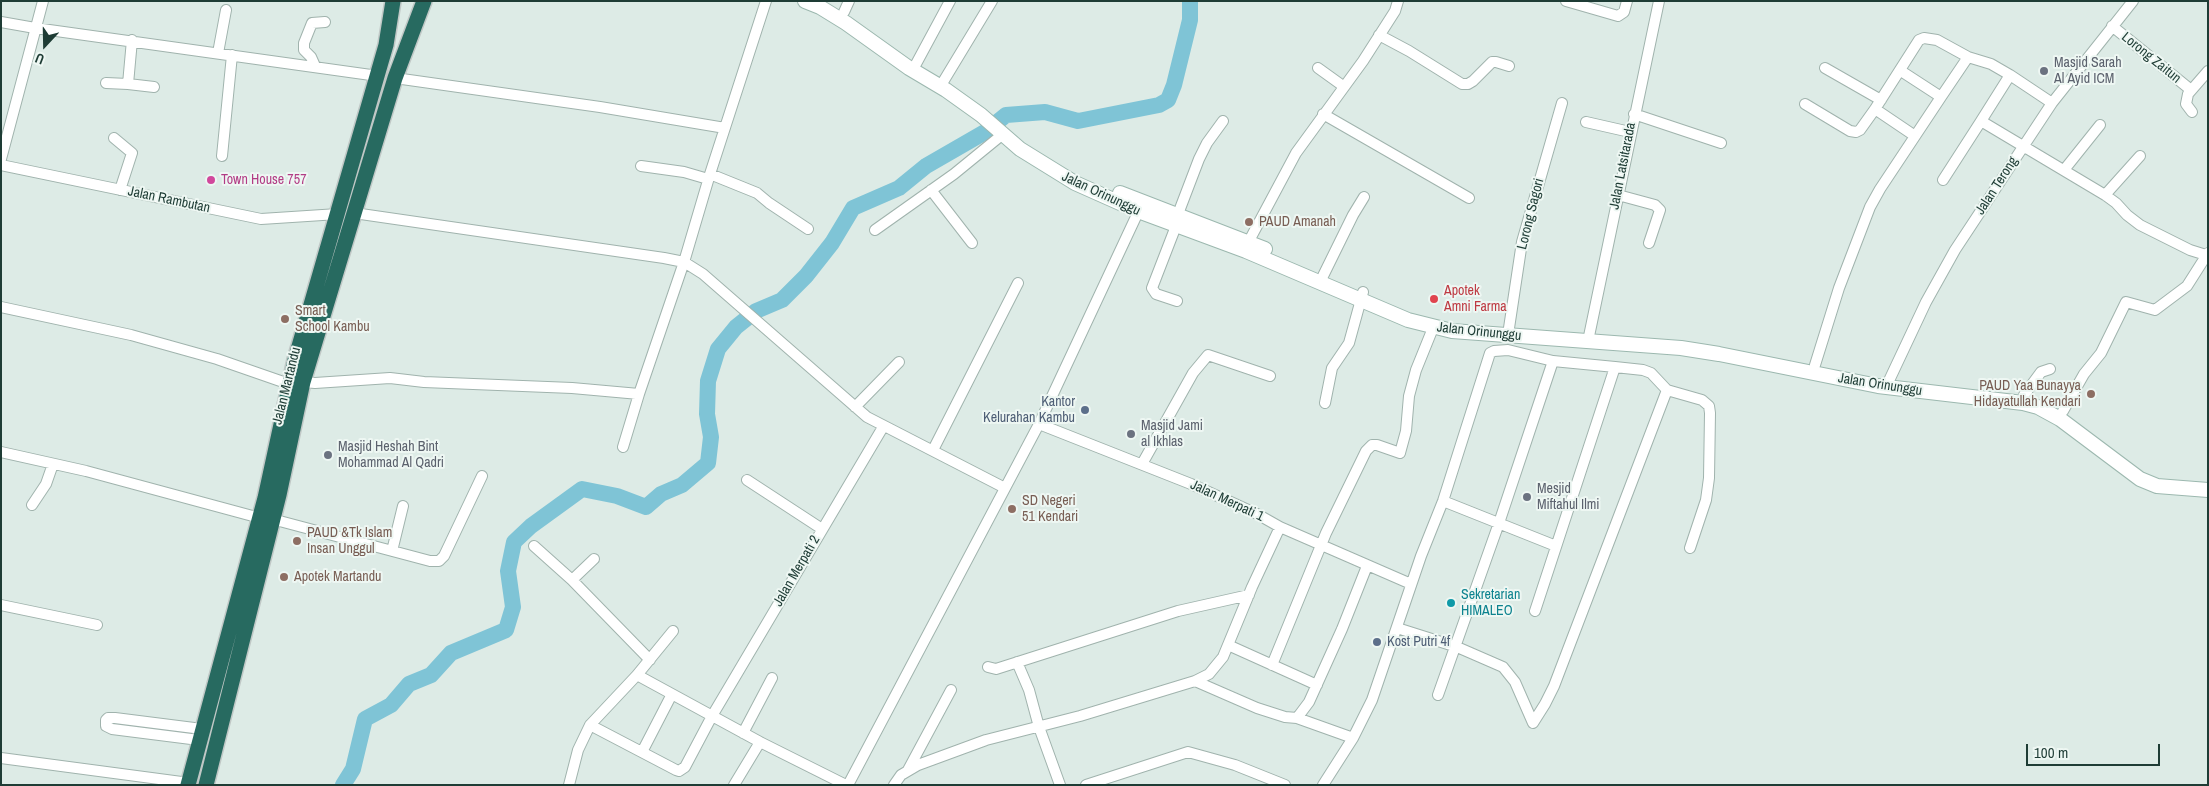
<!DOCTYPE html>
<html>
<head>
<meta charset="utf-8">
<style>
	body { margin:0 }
	#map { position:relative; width:2209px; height:786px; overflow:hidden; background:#ddebe6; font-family:"Archivo Narrow",sans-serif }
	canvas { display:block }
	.frame { position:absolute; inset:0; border:2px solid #1e3c35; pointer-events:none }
	.north { position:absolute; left:20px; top:20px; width:50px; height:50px; -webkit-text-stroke:4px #eef7f3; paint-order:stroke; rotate:201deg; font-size:14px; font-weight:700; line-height:20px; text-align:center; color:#1e3c35 }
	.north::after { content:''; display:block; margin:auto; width:18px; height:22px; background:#1e3c35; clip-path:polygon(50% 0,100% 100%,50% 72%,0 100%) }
	.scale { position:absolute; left:2026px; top:744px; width:134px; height:22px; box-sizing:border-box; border:2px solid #1e3c35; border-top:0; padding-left:6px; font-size:15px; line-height:18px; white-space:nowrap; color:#1e3c35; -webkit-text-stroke:4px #eef7f3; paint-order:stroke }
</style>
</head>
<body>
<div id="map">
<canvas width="2209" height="786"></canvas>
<div class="frame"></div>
<div class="north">U</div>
<div class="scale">100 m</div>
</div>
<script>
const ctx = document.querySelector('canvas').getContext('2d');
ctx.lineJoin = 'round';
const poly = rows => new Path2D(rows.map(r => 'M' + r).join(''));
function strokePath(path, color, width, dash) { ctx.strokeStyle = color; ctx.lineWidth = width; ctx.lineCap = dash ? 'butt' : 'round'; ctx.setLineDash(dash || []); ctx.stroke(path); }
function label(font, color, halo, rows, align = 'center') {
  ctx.font = font + ' "Archivo Narrow",sans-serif'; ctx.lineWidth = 4; ctx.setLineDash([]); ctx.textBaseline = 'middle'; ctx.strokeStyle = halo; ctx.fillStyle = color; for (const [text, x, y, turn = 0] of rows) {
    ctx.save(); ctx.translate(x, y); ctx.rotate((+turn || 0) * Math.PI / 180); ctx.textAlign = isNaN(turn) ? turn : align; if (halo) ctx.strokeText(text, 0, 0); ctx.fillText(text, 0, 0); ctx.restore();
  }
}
strokePath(poly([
	[1174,85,1190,20,1190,1],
	[343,785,353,769,365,719,391,705,409,684,431,675,451,653,506,630,513,607,508,571,514,542,531,526,582,489,617,496,646,507,661,494,682,485,708,463,711,437,707,414,708,381,718,349,736,327,756,311,782,300,806,276,832,243,853,208,899,188,926,166,985,132,1006,115,1045,112,1078,121,1159,105,1168,100,1174,85]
]), '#7fc4d6', 16);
const street = poly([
	[1566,1,1618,16,1624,12,1627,1],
	[844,12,849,1],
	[1,22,35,28,378,76],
	[2112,26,2191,90],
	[1379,35,1409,51,1462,84,1468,84,1473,81,1492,62,1496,62,1509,66],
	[218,53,226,10],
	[916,64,950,1],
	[315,66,311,57,304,50,304,43,312,23,325,22],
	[1318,68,1343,86],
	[1825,68,1881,100],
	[1901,71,1941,97],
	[395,78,600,107,725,128],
	[943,82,992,1],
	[106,83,128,84,132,40],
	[128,84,154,87],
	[2052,103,2010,75,1981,121,2105,195,2116,203,2127,215,2140,225,2190,250,2206,255],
	[1805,104,1850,131,1856,132,1860,130,1875,109,1919,40,1924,38,1937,40,1968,57],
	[1875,109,1915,136],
	[2192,112,2186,104,2188,94,2208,71],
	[1323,114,1469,198],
	[1634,114,1721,143],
	[1586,122,1630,132],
	[114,138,132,153,120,190],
	[222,156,232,55],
	[1,159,43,1],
	[1,165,261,219,338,214],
	[641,166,684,172,708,179],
	[2064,170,2100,125],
	[710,174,757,193,769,203,808,229],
	[1943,180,1981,121],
	[931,190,972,243],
	[1618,195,1655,205,1660,210,1649,243],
	[2105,195,2140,156],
	[354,213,664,258,684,262,703,274,867,417,1005,488],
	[1178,214,1199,159,1207,143,1223,121],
	[1176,226,1152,288,1156,294,1177,301],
	[875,230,954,174,1003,134],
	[1249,241,1296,153,1363,61,1395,11,1398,1],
	[1323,276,1353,215,1364,197],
	[1,307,131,335,217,359,289,384],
	[1509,328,1522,242,1562,103],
	[1588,341,1659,1],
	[1815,365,1839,288,1870,207,1880,189,1941,97,1968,57,1991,64,2010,75],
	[303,382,315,383,390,378,424,382,572,388,639,394,684,262,710,174,766,1],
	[1886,387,1926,302,1955,250,2052,103,2133,1],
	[1667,390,1702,400,1709,406,1710,413,1709,478,1706,500,1690,548],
	[2024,395,2041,372,2050,369],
	[1325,403,1332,368,1349,343,1363,292],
	[855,407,899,362],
	[2063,411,2084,374,2101,353,2126,302,2155,310,2187,286,2208,253],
	[1039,424,1191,484,1257,514,1280,527,1411,584],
	[623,447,639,394],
	[933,450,1018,283],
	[1,452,86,471,260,518],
	[1142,464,1193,373,1208,355,1270,376],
	[747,480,822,529],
	[1443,501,1556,546],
	[32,505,46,484,53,464],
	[272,519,430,561,439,561,444,556,482,476],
	[534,546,572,580,650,660],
	[392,551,403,506],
	[572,580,594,559],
	[1,605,97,625],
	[1397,628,1457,647,1503,667,1515,682,1533,723,1545,704,1554,686,1667,390,1651,373,1643,370,1615,367,1535,611],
	[673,631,637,675,760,742,846,785],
	[1228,645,1317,685],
	[1017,662,1029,690,1039,727,1060,785],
	[1272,665,1326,533,1366,451,1372,445,1377,445,1400,453,1406,431,1409,396,1416,370,1433,328],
	[988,667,996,669,1178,611,1249,595],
	[1195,681,1209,674,1223,657,1252,587,1280,527],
	[1438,695,1499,523,1553,361],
	[1297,718,1353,738],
	[590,725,676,770,679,771,685,767,712,716,883,427],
	[743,733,772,678],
	[199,740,112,729,106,726,106,720,108,718,115,718,202,729],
	[642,752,672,694],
	[1,758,189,783],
	[908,770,951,690],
	[569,785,578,750,590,725,637,675],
	[734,785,760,742],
	[848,785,1039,424,1141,206],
	[894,785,901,775,918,765,986,740,1080,716,1195,681,1257,708,1285,717,1297,718,1309,702,1342,629,1367,566],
	[1086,785,1188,752,1235,765,1285,785],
	[1323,785,1353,738,1372,700,1421,556,1443,501,1490,353,1494,351,1508,350,1553,361,1615,367]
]);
const secondary = poly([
	[805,1,820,7,846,23,909,68,946,90,981,115,1020,149,1075,183,1138,211,1246,251,1408,320,1452,331,1681,348,1719,354,1878,386,2023,403,2038,407,2060,419,2140,479,2157,486,2208,490],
	[1120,193,1265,249]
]);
const highway = poly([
	[188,785,265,498,295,360,386,45,393,1],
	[206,785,279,495,303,382,395,78,424,1]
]);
strokePath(street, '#a0b3ad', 12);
strokePath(secondary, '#9cb8af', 16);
strokePath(highway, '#c0c8c6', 18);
strokePath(street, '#fff', 10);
strokePath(secondary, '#fff', 14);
strokePath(highway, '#276a60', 15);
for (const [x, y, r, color] of [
	[2044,71,5,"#6b7280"],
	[211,180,5,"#d1479c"],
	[1249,222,5,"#8d6e63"],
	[1434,299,5,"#e0444e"],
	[285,319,5,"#8d6e63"],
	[2091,394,5,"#8d6e63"],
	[1085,410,5,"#5c6f8a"],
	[1131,434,5,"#6b7280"],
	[328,455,5,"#6b7280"],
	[1527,497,5,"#6b7280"],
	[1012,509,5,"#8d6e63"],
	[297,541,5,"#8d6e63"],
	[284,577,5,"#8d6e63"],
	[1451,603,5,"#0f9aa8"],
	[1377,642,5,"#5c6f8a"]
]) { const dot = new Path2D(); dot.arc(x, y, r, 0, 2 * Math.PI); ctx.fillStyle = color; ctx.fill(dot); strokePath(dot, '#eef7f3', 2); }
label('14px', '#1e3c35', '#eef7f3', [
	["Lorong Zaitun",2151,58,39],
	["Jalan Latsitarada",1623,166,-79],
	["Jalan Terong",1997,186,-57],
	["Jalan Orinunggu",1101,194,25],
	["Jalan Rambutan",169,200,12],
	["Lorong Sagori",1531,214,-76],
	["Jalan Orinunggu",1479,332,6],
	["Jalan Orinunggu",1880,385,9],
	["Jalan Martandu",287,386,-76],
	["Jalan Merpati 1",1227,501,25],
	["Jalan Merpati 2",797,571,-60]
]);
label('14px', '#5b616d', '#eef7f3', [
	["Masjid Sarah",2054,63],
	["Al Ayid ICM",2054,79],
	["Masjid Jami",1141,426],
	["al Ikhlas",1141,442],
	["Masjid Heshah Bint",338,447],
	["Mohammad Al Qadri",338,463],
	["Mesjid",1537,489],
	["Miftahul Ilmi",1537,505]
], 'left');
label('14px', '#b23c85', '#eef7f3', [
	["Town House 757",221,180]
], 'left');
label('14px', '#785e54', '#eef7f3', [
	["PAUD Amanah",1259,222],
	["Smart",295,311],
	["School Kambu",295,327],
	["PAUD Yaa Bunayya",2081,386,"right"],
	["Hidayatullah Kendari",2081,402,"right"],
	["SD Negeri",1022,501],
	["51 Kendari",1022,517],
	["PAUD &Tk Islam",307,533],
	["Insan Unggul",307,549],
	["Apotek Martandu",294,577]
], 'left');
label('14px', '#be3a42', '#eef7f3', [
	["Apotek",1444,291],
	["Amni Farma",1444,307]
], 'left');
label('14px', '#4e5e75', '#eef7f3', [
	["Kantor",1075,402],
	["Kelurahan Kambu",1075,418],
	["Kost Putri 4f",1387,642,"left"]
], 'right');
label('14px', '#0d838f', '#eef7f3', [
	["Sekretarian",1461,595],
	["HIMALEO",1461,611]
], 'left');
</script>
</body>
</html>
